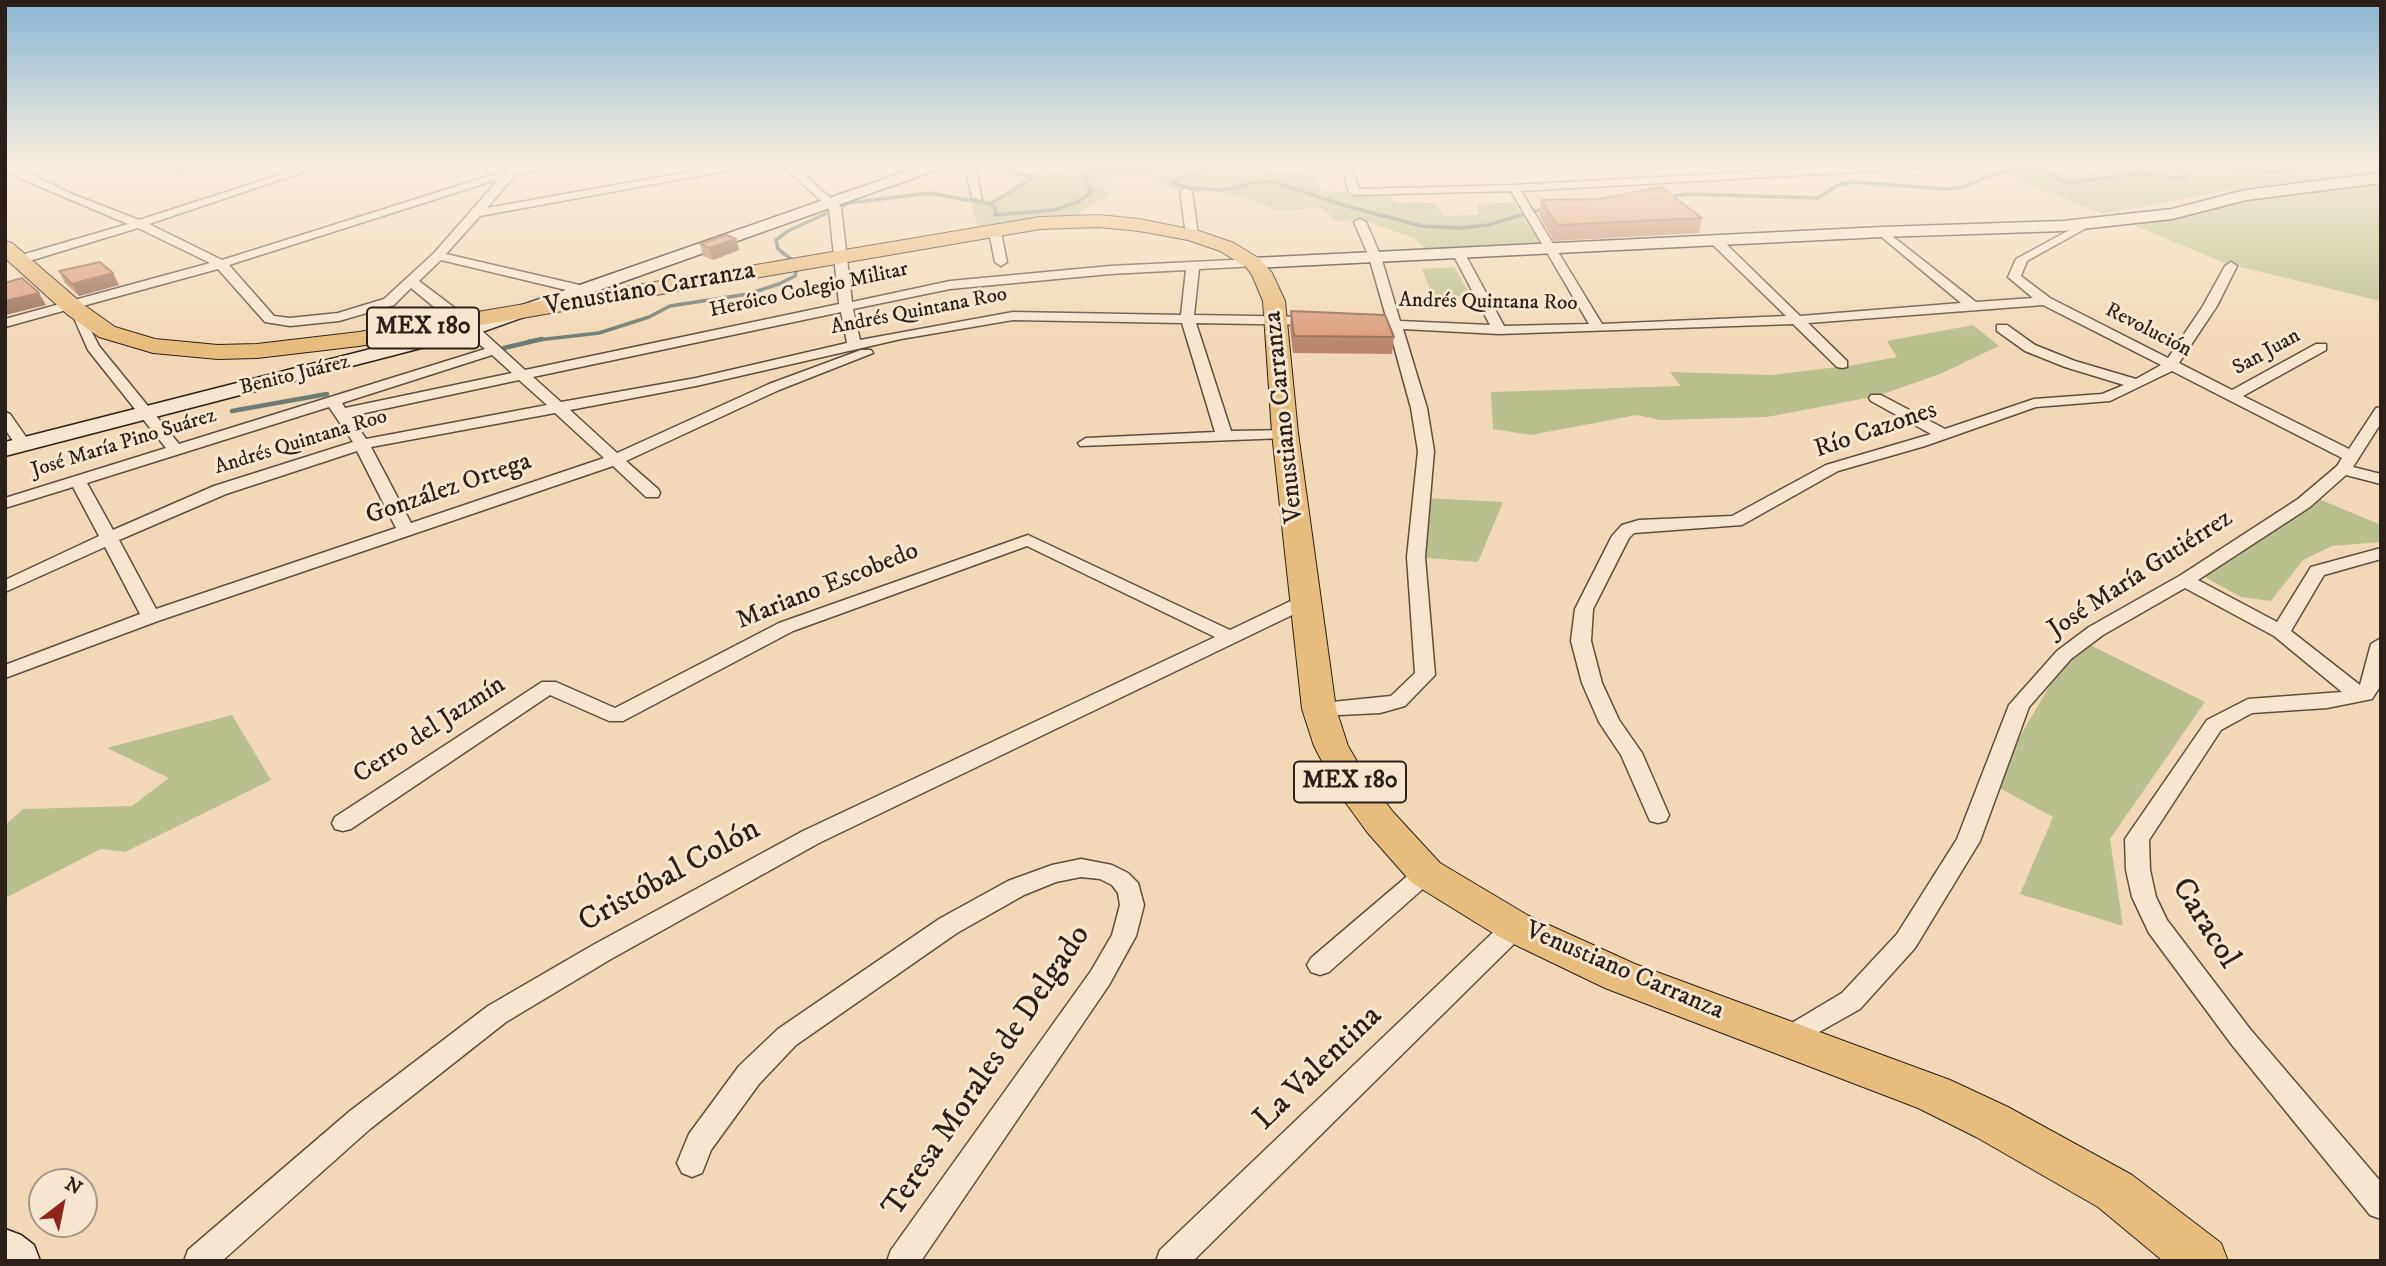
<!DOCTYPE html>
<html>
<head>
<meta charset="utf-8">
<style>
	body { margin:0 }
	#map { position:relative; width:2386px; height:1266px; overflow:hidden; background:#f1d9b7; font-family:"IM FELL DW Pica",serif }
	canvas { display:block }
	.frame { position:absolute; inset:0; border:7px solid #2a2019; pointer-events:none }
	.north { position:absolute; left:28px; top:1168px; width:70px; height:70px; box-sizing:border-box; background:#f6e6d0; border:2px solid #a49787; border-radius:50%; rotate:32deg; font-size:19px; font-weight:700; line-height:28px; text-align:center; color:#2a2019 }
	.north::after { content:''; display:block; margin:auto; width:24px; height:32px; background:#8f2418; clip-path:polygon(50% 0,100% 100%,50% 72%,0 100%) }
</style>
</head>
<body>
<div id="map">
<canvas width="2386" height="1266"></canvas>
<div class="frame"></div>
<div class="north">N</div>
</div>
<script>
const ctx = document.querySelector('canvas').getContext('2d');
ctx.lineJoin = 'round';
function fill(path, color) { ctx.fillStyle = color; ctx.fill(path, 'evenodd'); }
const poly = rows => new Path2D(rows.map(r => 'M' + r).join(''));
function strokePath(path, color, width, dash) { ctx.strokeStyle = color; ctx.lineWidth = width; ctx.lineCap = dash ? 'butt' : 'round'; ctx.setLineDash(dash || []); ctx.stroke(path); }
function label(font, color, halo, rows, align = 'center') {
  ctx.font = font + ' "IM FELL DW Pica",serif'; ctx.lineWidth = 6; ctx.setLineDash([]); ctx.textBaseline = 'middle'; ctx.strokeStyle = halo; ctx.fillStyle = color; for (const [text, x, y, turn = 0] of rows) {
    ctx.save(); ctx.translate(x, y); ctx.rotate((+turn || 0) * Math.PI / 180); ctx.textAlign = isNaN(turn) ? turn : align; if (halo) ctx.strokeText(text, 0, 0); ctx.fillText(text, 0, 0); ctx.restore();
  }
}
fill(poly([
	[141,165,233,165,190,178],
	[1086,165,1214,165,1316,175,1320,191,1390,193,1394,202,1436,203,1443,216,1479,215,1478,204,1514,202,1539,242,1538,245,1426,250,1416,239,1364,220,1336,221,1321,208,1279,210,1231,194,1177,190,1149,175,1121,175,1097,181,1110,195,1080,212,1079,218,979,228,970,203,997,198,1030,176,1030,173,1044,169,1056,172],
	[2044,165,2076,177,2104,171,2087,165,2381,165,2381,172,2247,187,2104,214,1991,169],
	[2381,180,2381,298,2376,300,2225,263,2119,219,2250,195],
	[1454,267,1471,296,1433,297,1422,269],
	[1973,325,1999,346,1940,374,1877,396,1767,417,1660,420,1637,415,1531,435,1493,429,1491,392,1681,386,1670,372,1772,375,1854,365,1897,357,1887,341],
	[1424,498,1503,502,1478,562,1416,557],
	[2319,499,2381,525,2381,542,2332,546,2303,560,2271,601,2241,597,2194,571],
	[2088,644,2205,702,2110,839,2123,926,2020,894,2053,817,1992,784,2066,658],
	[232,715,271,780,125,852,101,849,5,898,5,825,23,809,132,806,169,778,107,748]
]), '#babf8e');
strokePath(poly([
	[1200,165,1204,169,1172,183,1191,188,1224,190,1258,182,1273,182,1346,206,1422,226,1460,228,1488,225,1546,208],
	[2207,165,2289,172,2288,165],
	[1667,197,1686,194,1818,198,1838,185,1851,182,1946,189,1963,187,1992,175,2029,168,2040,168,2067,183,2142,173,2184,179,2187,176,2182,170,2185,166,2194,165],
	[990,204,1033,178,997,165],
	[529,341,599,333,649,317,670,306,748,294,779,284,795,276,796,272,792,260,778,249,776,240,788,231,849,203,929,193,990,204,996,209,995,215,1055,210,1078,202,1091,192,1084,177,1087,173,1100,169,1163,165]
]), '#6e7c75', 3.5);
strokePath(poly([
	[504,348,542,339],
	[232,411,327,394]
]), '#6e7c75', 4.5);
const street = poly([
	[310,165,324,165,149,224,222,260,508,170,513,165,523,165,522,167,557,165,515,175,487,208,727,165,747,165,742,168,480,216,446,254,588,287,589,290,583,294,441,260,419,281,468,318,525,370,839,304,829,208,782,165,793,165,841,207,852,302,950,281,1110,266,1253,259,1257,260,1257,266,1199,269,1194,315,1314,317,1321,321,1314,325,1196,323,1231,431,1290,430,1293,433,1290,436,1285,438,1080,446,1078,443,1086,438,1215,432,1182,323,1013,320,901,339,696,386,570,410,617,453,769,384,861,350,871,350,873,353,779,390,626,461,658,489,660,493,658,497,646,497,613,466,158,621,5,678,5,665,140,614,105,547,5,592,5,580,99,536,73,487,5,508,5,498,166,448,88,350,70,309,5,327,5,319,210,263,138,228,26,262,18,262,18,256,128,224,5,172,5,166,27,172,72,194,139,220,310,165],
	[499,179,434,253,384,299,338,313,290,318,274,316,229,265,499,179],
	[218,269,265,322,290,326,339,321,394,305,411,288,485,349,179,444,99,346,79,307,218,269],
	[1186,270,1181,315,1013,312,860,340,853,309,950,289,1110,274,1186,270],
	[841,312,847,343,696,378,561,402,533,377,841,312],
	[492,355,512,373,345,408,342,403,492,355],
	[519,380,547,405,366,439,351,416,519,380],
	[329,407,353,442,214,486,113,530,87,483,329,407],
	[555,413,604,458,411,523,371,447,555,413],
	[357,451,396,528,156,609,119,540,226,494,357,451],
	[965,165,975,165,982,200,972,198,965,165],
	[1309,165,1351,166,1359,189,1514,185,1878,165,1932,165,1927,168,1521,191,1602,324,1786,316,1713,245,1711,242,1717,238,1721,239,1800,316,1961,303,1878,234,1878,230,1882,228,1976,302,2033,298,2008,277,2016,259,2086,221,2092,224,2090,226,2027,261,2021,276,2050,298,2168,358,2203,306,2225,266,2231,262,2237,266,2217,306,2179,363,2232,390,2316,344,2326,344,2326,350,2243,396,2349,449,2376,408,2381,407,2381,423,2353,467,2381,474,2381,484,2346,475,2310,507,2198,580,2277,622,2311,567,2381,548,2381,559,2324,575,2291,631,2360,685,2371,644,2381,638,2381,685,2372,699,2327,708,2252,713,2221,730,2149,840,2150,870,2156,897,2167,920,2250,1029,2381,1182,2381,1219,2370,1215,2232,1045,2149,933,2132,897,2126,870,2125,839,2207,720,2248,699,2342,692,2274,636,2185,588,2103,635,2071,659,2029,707,1980,841,1915,948,1860,1009,1789,1049,1780,1046,1776,1038,1780,1030,1842,993,1897,934,1957,839,2009,705,2057,651,2089,627,2181,575,2298,499,2337,466,2342,458,2172,371,2110,401,2036,407,1925,446,1838,471,1742,525,1634,533,1629,538,1593,609,1591,641,1602,683,1619,720,1642,753,1669,815,1666,821,1658,823,1650,821,1621,755,1599,722,1582,683,1571,641,1575,609,1612,536,1622,525,1639,520,1732,516,1826,465,1931,434,1871,401,1869,398,1871,395,1881,395,1945,429,2034,399,2102,394,2124,385,2065,367,2025,351,1997,331,1997,325,2007,325,2035,345,2075,361,2136,379,2161,365,2043,305,1808,323,1847,361,1847,367,1842,368,1837,367,1793,324,1499,334,1403,329,1427,408,1434,451,1425,557,1435,675,1405,706,1380,713,1319,716,1312,714,1309,709,1312,704,1391,696,1415,673,1407,557,1418,451,1411,408,1389,328,1365,327,1358,323,1365,319,1387,320,1369,257,1354,222,1360,219,1366,222,1381,257,1400,321,1490,325,1453,254,1459,250,1465,254,1504,326,1589,324,1511,191,1355,195,1349,192,1343,171,1314,168,1309,165],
	[1186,188,1192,191,1198,235,1192,239,1186,235,1180,191,1186,188],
	[995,228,1001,232,1007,262,1001,266,995,262,989,232,995,228],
	[5,412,10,414,31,444,29,447,17,447,5,429,5,412],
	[1028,535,1230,630,1299,597,1313,597,1315,601,1313,605,819,843,611,959,506,1022,370,1129,222,1261,184,1261,188,1250,350,1111,488,1006,593,945,803,831,1215,637,1027,546,793,631,623,721,609,721,550,695,351,829,343,831,335,829,332,823,335,817,542,682,556,682,615,708,779,623,1028,535],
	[1081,859,1112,865,1128,873,1138,883,1144,905,1136,936,1109,985,921,1261,887,1261,891,1250,1091,971,1112,935,1120,905,1118,893,1112,885,1100,879,1081,877,1056,882,1024,895,957,933,796,1045,759,1084,711,1150,702,1173,692,1177,682,1173,677,1163,689,1134,739,1066,778,1029,939,919,1008,881,1052,865,1081,859],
	[1426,864,1434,867,1438,873,1434,879,1329,972,1320,975,1311,972,1307,965,1311,958,1418,867,1426,864],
	[1515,917,1524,920,1527,927,1524,934,1193,1261,1156,1261,1160,1250,1506,920,1515,917]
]);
const secondary = poly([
	[924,165,945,165,942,168,479,333,5,456,5,442,465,325,924,165],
	[2381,173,2381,183,2246,200,2172,219,2063,231,1882,237,1253,268,1244,263,1253,258,1882,227,2063,221,2172,209,2245,190,2381,173],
	[5,1229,21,1235,34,1245,40,1261,5,1261,5,1229]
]);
const primary = poly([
	[1098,215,1139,219,1199,231,1234,243,1260,259,1272,273,1285,301,1298,433,1336,709,1348,746,1365,775,1393,812,1440,863,1529,916,1635,964,1950,1080,2008,1107,2132,1175,2221,1243,2228,1261,2163,1261,2098,1207,1976,1137,1918,1108,1605,988,1501,938,1412,883,1367,832,1338,792,1314,746,1302,709,1272,433,1263,301,1252,275,1246,267,1220,251,1188,240,1139,231,1098,227,1040,229,359,346,257,358,218,359,153,353,99,337,68,315,5,258,5,241,12,243,84,305,115,327,155,339,218,345,257,344,359,332,1040,217,1098,215]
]);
strokePath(street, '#5c4e40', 3);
strokePath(secondary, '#2a2019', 3);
strokePath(primary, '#2a2019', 2);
fill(street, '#f6e6d0');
fill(secondary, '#f6e6d0');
fill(primary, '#e8bc7c');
fill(poly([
	[1541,200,1702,218,1699,233,1554,241,1539,215],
	[736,239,739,250,713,260,703,256,700,244],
	[59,271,119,285,79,296,65,283],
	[1291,311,1394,337,1392,354,1293,353,1290,327]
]), '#bc886c');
fill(poly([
	[736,239,739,250,713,260,710,248],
	[113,273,119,285,79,296,72,284],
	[39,293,46,305,6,315,5,313,5,301]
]), '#996f58');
const building = poly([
	[1661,187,1702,218,1557,225,1541,200,1599,199,1661,187],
	[727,235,736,239,710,248,700,244,727,235],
	[100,262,113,273,72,284,59,271,100,262],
	[22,278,39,293,5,301,5,283,22,278],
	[1291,311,1385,315,1394,337,1294,336,1291,311]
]);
fill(building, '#db9e7e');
strokePath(building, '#996f58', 2);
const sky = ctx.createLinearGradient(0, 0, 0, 342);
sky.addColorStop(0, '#89b6d3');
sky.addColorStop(0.48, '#f9eedf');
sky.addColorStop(1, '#f9eedf00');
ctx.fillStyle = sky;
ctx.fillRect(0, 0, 2386, 342);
label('21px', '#2a2019', '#f6e6d0', [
	["Heróico Colegio Militar",809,291,-12],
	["Andrés Quintana Roo",1488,303,1],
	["Andrés Quintana Roo",919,312,-11],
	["Revolución",2148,331,27],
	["San Juan",2267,353,-29],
	["Benito Juárez",295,376,-14],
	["Andrés Quintana Roo",301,443,-17],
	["José María Pino Suárez",124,444,-17]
]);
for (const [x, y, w] of [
	[423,328,112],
	[1350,782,112]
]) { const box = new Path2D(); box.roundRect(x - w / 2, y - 20.5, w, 41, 5); ctx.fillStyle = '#f6e6d0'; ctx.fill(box); strokePath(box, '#2a2019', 2); }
label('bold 24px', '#2a2019', null, [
	["MEX 180",423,328],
	["MEX 180",1350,782]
]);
label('26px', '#2a2019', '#f6e6d0', [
	["Venustiano Carranza",650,290,-10],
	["Venustiano Carranza",1285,417,-96],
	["Río Cazones",1876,431,-19],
	["González Ortega",449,490,-19],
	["José María Gutiérrez",2141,575,-33],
	["Mariano Escobedo",828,587,-22],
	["Cerro del Jazmín",430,731,-33],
	["Venustiano Carranza",1624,972,23]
]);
label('32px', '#2a2019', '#f6e6d0', [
	["Cristóbal Colón",670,877,-29],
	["Caracol",2204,924,58],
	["La Valentina",1319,1069,-44],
	["Teresa Morales de Delgado",988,1072,-56]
]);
</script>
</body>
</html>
